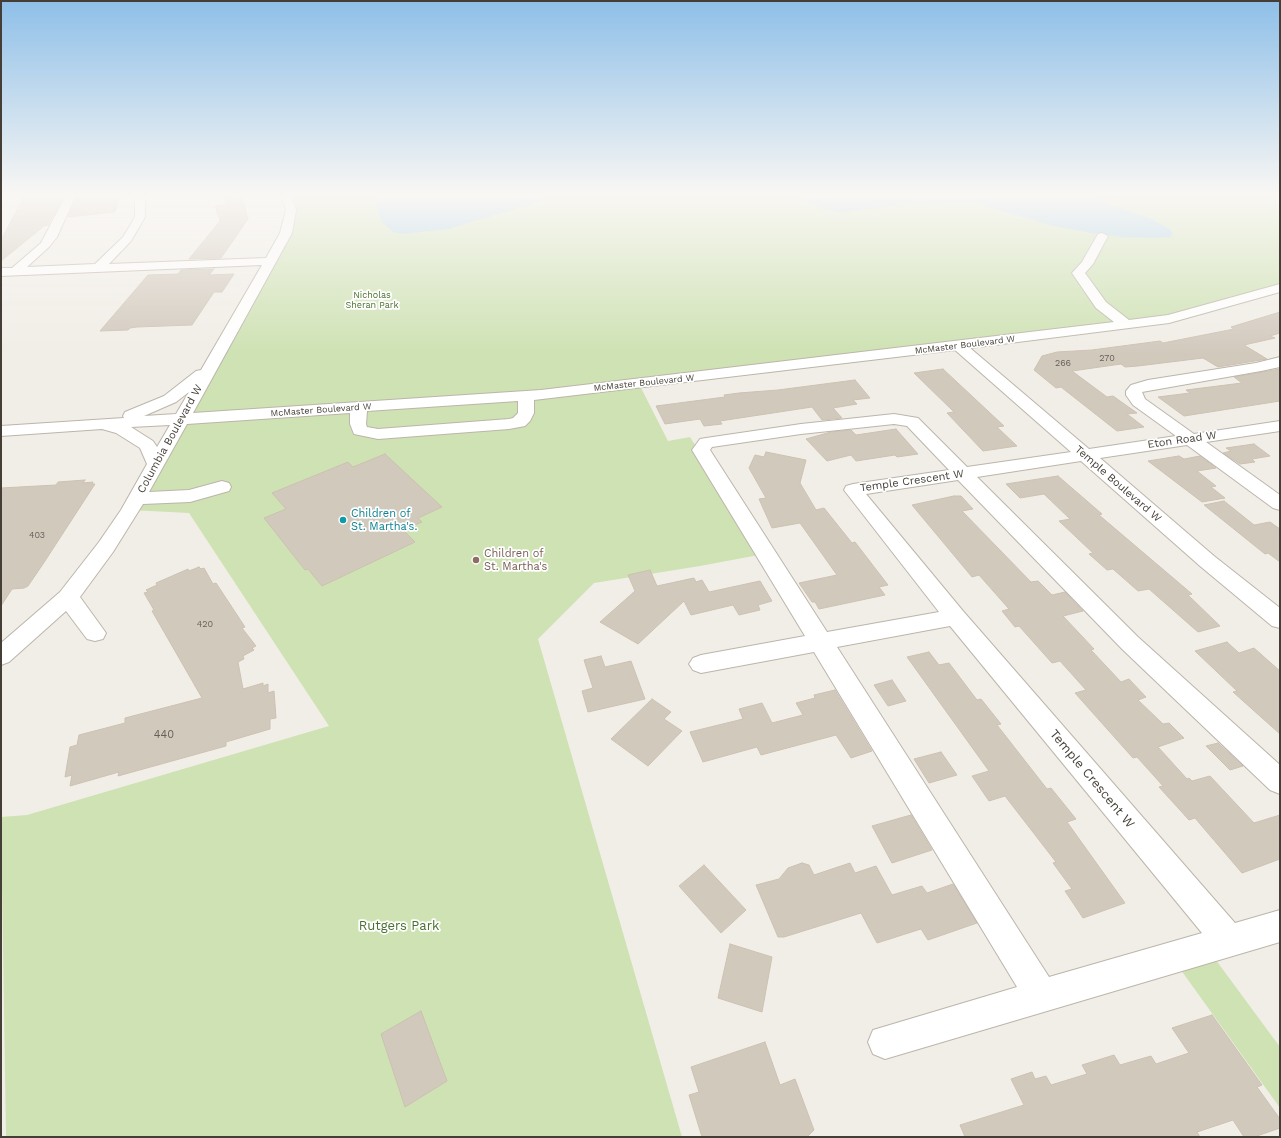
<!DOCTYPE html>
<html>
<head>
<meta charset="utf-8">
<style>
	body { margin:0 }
	#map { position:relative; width:1281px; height:1138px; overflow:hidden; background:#f1eee7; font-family:"Work Sans",sans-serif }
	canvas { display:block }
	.frame { position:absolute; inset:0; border:2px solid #443e36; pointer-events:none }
</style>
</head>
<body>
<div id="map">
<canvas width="1281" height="1138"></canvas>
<div class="frame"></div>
</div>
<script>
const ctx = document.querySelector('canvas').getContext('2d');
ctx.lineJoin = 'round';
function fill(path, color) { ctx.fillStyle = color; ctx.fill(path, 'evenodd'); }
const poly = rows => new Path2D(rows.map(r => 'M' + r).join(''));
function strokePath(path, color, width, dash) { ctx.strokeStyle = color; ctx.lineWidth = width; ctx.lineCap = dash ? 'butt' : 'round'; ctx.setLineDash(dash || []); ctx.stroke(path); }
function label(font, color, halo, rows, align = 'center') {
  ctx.font = font + ' "Work Sans",sans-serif'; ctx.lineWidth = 3.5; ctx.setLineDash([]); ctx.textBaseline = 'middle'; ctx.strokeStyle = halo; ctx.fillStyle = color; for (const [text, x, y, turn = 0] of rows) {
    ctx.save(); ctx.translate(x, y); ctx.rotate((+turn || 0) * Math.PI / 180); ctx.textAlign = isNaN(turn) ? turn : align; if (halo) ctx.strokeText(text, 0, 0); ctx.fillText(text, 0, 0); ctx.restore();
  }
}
fill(poly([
	[286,195,1280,195,1280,286,1169,319,639,384,668,441,690,437,764,554,700,566,594,583,538,639,682,1137,6,1137,1,817,27,815,329,726,189,513,130,510,286,233,289,200],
	[1207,948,1280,1047,1280,1108,1173,959]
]), '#cee2b3');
fill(poly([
	[378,195,554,195,532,204,448,229,403,234,393,232,382,222,376,206,376,197],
	[783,195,1087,195,1114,206,1147,217,1170,229,1173,234,1170,237,1155,238,1123,237,1091,233,1050,225,972,202,900,205,842,212,828,210]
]), '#a8d0e9');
const building = poly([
	[25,195,65,195,48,225,44,226,1,261,1,240,25,195],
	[77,195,120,195,115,212,68,217,77,195],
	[224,195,242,195,248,219,221,258,189,259,220,221,215,206,226,204,224,195],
	[214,269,209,275,234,274,222,292,214,292,192,325,137,327,130,328,128,330,100,331,148,275,178,274,181,270,214,269],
	[1280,312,1280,333,1270,336,1275,338,1244,345,1267,359,1218,367,1203,358,1138,366,1125,367,1121,364,1072,371,1107,397,1113,396,1137,413,1127,414,1144,427,1117,431,1061,387,1056,388,1034,370,1042,356,1057,352,1092,350,1160,341,1163,343,1234,329,1231,327,1280,312],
	[943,369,1004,426,997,427,1017,446,983,451,947,413,954,412,914,373,943,369],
	[1280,369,1280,401,1184,416,1158,397,1190,393,1186,390,1242,383,1234,377,1280,369],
	[855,380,870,398,853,400,857,404,833,408,842,418,822,420,812,407,720,421,722,424,704,426,700,419,665,424,656,406,725,397,724,395,739,393,778,390,855,380],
	[896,429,918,454,897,457,895,455,856,461,851,455,827,461,806,439,831,432,851,430,856,435,896,429],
	[1254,444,1270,456,1252,459,1255,462,1240,464,1223,453,1231,451,1226,448,1254,444],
	[766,452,806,460,800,483,816,510,824,508,852,543,855,542,888,585,879,587,885,595,819,609,815,602,812,602,799,583,837,575,800,523,772,528,759,499,766,498,749,468,755,455,764,457,766,452],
	[385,454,442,507,418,518,422,522,403,530,415,542,322,586,308,569,305,570,264,518,286,509,272,493,348,462,353,467,385,454],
	[1179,456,1184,459,1200,456,1216,468,1197,471,1216,486,1211,487,1225,498,1202,502,1148,461,1179,456],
	[1058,476,1102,514,1099,515,1192,594,1188,595,1220,626,1198,632,1149,589,1138,591,1113,569,1107,570,1089,554,1093,553,1059,521,1070,519,1044,494,1020,498,1006,484,1058,476],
	[85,480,83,483,93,482,92,484,95,484,43,564,28,586,24,588,12,589,1,606,1,488,56,485,58,482,85,480],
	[954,496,961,496,973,509,962,511,1031,582,1038,581,1052,595,1065,592,1083,611,1063,616,1094,649,1091,650,1121,682,1129,679,1146,697,1138,700,1163,724,1169,723,1184,738,1158,747,1187,779,1189,778,1192,781,1210,776,1254,823,1280,815,1280,859,1242,873,1195,818,1189,820,1159,787,1163,786,1137,757,1133,758,1075,693,1086,690,1060,661,1052,663,1019,626,1015,627,1002,611,1009,609,979,575,972,577,912,505,954,496],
	[1224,501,1254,525,1270,522,1280,529,1280,562,1268,553,1265,554,1204,505,1224,501],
	[199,567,201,569,204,568,213,584,216,583,245,627,242,628,256,646,252,648,254,650,243,656,244,659,238,662,243,689,263,683,263,686,268,684,268,693,274,691,276,718,270,719,270,729,226,742,226,746,118,776,119,772,70,786,72,775,65,777,70,747,77,745,79,735,125,723,125,718,202,698,152,611,154,610,144,593,148,592,146,590,157,585,156,583,188,569,189,571,199,567],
	[650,570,657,586,694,578,696,582,702,580,709,592,760,581,772,601,758,605,760,610,739,615,733,605,691,615,684,601,638,644,600,622,635,591,628,575,650,570],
	[1227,642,1239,653,1254,648,1280,671,1280,734,1233,692,1237,691,1195,651,1227,642],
	[929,652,939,665,949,663,977,700,981,699,1001,724,997,725,1047,789,1051,788,1076,819,1067,822,1125,903,1083,918,1065,891,1072,889,1053,863,1056,862,1005,796,989,801,972,776,989,771,907,657,929,652],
	[601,656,605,667,631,661,645,699,588,712,582,691,593,688,584,660,601,656],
	[892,680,906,701,888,706,874,685,892,680],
	[835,690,872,751,851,758,836,735,761,755,757,747,703,762,690,732,743,719,739,709,762,703,772,723,803,715,796,703,815,698,814,695,835,690],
	[652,699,671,712,664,719,682,731,648,766,611,739,652,699],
	[1218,743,1243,766,1230,770,1206,746,1218,743],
	[941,752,957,775,929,783,914,759,941,752],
	[911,815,932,850,892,863,872,826,911,815],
	[802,863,809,865,814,875,850,863,855,873,876,866,892,895,922,886,927,893,953,884,977,923,928,940,921,929,877,943,861,913,784,937,778,937,756,885,779,879,788,868,802,863],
	[704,865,746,910,721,933,679,886,704,865],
	[730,944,772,957,762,1012,718,998,730,944],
	[421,1011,447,1081,405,1107,381,1034,421,1011],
	[1212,1015,1262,1085,1257,1087,1280,1119,1280,1128,1254,1137,1244,1137,1233,1120,1197,1132,1200,1137,965,1137,960,1125,1024,1105,1011,1079,1032,1072,1035,1079,1046,1076,1051,1085,1087,1074,1082,1065,1114,1055,1120,1065,1151,1056,1156,1064,1189,1053,1172,1028,1212,1015],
	[765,1042,780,1085,795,1079,814,1130,807,1137,702,1137,689,1095,699,1092,691,1067,765,1042]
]);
fill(building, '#d2c9bd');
strokePath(building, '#ccc1b1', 1);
const minor = poly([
	[66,195,76,195,57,237,49,247,27,267,95,264,123,237,131,224,135,217,135,195,145,195,145,217,131,241,109,264,266,258,280,233,286,210,281,195,291,195,296,210,292,233,193,413,541,390,1114,322,1096,308,1072,273,1082,262,1098,234,1102,233,1108,236,1093,264,1085,273,1106,302,1129,320,1168,315,1280,284,1280,292,1169,323,970,348,1089,449,1176,436,1133,405,1126,395,1126,391,1131,385,1148,380,1256,363,1280,357,1280,367,1261,371,1142,392,1145,399,1194,434,1280,421,1280,431,1206,442,1280,495,1280,510,1273,508,1187,445,1100,458,1214,556,1280,608,1280,628,1272,626,1200,566,1081,461,977,477,1138,637,1280,765,1280,794,1270,790,1122,649,958,480,866,494,963,611,1235,923,1280,910,1280,942,885,1059,873,1054,868,1042,873,1030,1017,987,814,652,701,673,693,670,689,664,693,658,701,655,805,636,692,450,700,439,706,438,801,424,894,414,918,418,967,467,1071,452,955,350,534,400,534,413,530,421,525,426,509,429,378,439,354,434,350,424,350,413,187,424,149,492,189,490,222,481,229,483,231,487,229,491,190,502,143,504,113,552,80,597,106,633,103,639,95,641,87,639,66,611,9,662,1,665,1,643,60,592,99,542,121,510,147,464,140,448,116,433,102,429,1,436,1,426,124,418,123,416,125,412,164,396,196,371,201,370,262,265,1,276,1,268,12,268,41,243,66,195],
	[189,392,176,414,144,416,176,402,189,392],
	[518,401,518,413,513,418,509,419,378,429,367,427,366,424,367,411,518,401],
	[894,424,907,426,949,470,853,484,846,486,844,490,939,612,827,632,710,450,712,447,801,434,894,424],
	[170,425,157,447,153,441,131,427,170,425],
	[950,626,1202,933,1049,977,837,647,950,626]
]);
strokePath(minor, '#bcb5aa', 2);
fill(minor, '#fff');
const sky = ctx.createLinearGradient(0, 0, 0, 354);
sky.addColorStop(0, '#8ebfe8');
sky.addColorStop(0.55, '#f9f7f4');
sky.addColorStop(1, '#f9f7f400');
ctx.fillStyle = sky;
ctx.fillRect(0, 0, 1281, 354);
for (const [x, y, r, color] of [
	[343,520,4,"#0f9aa8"],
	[476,560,4,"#8d6e63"]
]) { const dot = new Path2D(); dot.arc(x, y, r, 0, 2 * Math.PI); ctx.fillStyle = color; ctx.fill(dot); strokePath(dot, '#fff', 1.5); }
label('9px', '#49702f', '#fff', [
	["Nicholas",372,295],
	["Sheran Park",372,305]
]);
label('9px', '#443e36', '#fff', [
	["McMaster Boulevard W",965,345,-7],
	["McMaster Boulevard W",644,383,-6],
	["McMaster Boulevard W",321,410,-4]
]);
label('9px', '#686158', null, [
	["270",1107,358],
	["266",1063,363],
	["403",37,535],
	["420",205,624]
]);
label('11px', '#443e36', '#fff', [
	["Columbia Boulevard W",170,439,-61],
	["Eton Road W",1182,440,-8],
	["Temple Crescent W",912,481,-8],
	["Temple Boulevard W",1118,484,41]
]);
label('11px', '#0d838f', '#fff', [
	["Children of",351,514],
	["St. Martha's.",351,527]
], 'left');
label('11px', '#785e54', '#fff', [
	["Children of",484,554],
	["St. Martha's",484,567]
], 'left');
label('11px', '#686158', null, [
	["440",164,735]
]);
label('13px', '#443e36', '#fff', [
	["Temple Crescent W",1092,779,50]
]);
label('13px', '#49702f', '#fff', [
	["Rutgers Park",399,926]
]);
</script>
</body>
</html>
